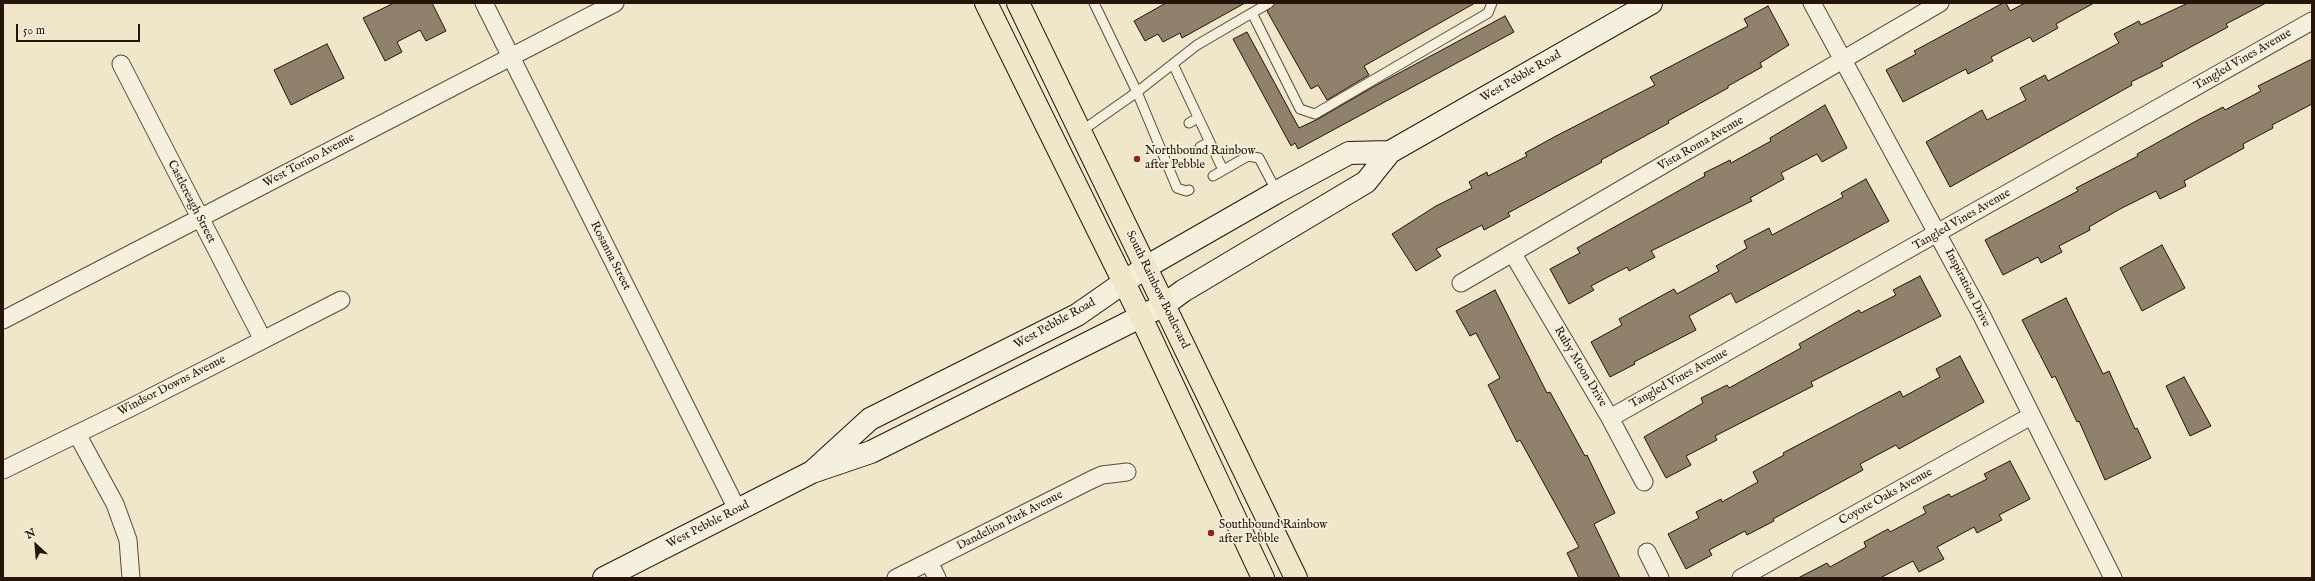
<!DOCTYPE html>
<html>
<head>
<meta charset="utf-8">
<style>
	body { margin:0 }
	#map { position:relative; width:2315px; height:581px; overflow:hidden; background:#f0e6ca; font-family:"IM FELL English",serif }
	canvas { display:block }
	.frame { position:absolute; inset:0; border:4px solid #251407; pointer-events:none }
	.north { position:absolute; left:16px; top:525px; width:40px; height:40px; -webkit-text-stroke:3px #f5efdd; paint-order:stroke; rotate:334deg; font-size:11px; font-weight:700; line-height:16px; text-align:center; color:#251407 }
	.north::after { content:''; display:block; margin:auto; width:14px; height:18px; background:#251407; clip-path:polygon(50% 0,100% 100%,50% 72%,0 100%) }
	.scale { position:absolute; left:16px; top:24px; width:124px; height:18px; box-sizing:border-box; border:2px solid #251407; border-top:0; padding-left:5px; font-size:12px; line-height:14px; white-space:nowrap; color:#251407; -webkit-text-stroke:3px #f5efdd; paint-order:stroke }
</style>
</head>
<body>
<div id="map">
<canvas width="2315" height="581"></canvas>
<div class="frame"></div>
<div class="north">N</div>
<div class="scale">50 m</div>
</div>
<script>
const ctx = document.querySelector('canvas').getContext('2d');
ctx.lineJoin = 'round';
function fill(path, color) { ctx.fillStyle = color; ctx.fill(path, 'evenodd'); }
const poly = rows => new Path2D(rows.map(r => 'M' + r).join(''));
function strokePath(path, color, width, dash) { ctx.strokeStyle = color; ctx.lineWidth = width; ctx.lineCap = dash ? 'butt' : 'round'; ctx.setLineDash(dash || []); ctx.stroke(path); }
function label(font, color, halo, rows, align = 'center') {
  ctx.font = font + ' "IM FELL English",serif'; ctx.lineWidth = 3.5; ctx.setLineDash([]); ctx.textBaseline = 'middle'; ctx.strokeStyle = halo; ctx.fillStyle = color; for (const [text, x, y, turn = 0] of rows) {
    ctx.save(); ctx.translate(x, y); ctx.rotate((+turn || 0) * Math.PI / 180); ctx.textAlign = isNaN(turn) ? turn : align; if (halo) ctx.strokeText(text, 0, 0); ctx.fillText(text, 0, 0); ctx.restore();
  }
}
const building = poly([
	[394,3,432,3,446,31,426,41,420,30,397,42,402,52,385,61,363,18,394,3],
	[1166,3,1245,3,1182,38,1180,33,1163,42,1158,34,1145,41,1134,21,1166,3],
	[1275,3,1475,3,1364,66,1369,75,1327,100,1318,85,1311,89,1267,11,1275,3],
	[2003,3,2006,3,2010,11,2025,3,2094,3,2056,24,2058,28,2033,42,2030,37,1991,57,1993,61,1968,74,1966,69,1903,102,1886,70,1916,54,1914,51,2003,3],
	[2188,3,2266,3,2226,24,2228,27,2161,63,2163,66,2131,82,2132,85,1950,187,1926,142,1982,110,1987,120,2026,100,2020,88,2045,75,2048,81,2119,43,2114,34,2139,21,2141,25,2188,3],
	[1768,6,1789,45,1760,63,1762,67,1728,86,1728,88,1668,121,1669,123,1601,160,1602,162,1508,213,1510,216,1484,230,1482,225,1436,249,1441,256,1416,271,1392,234,1436,206,1472,188,1469,182,1487,172,1488,176,1527,156,1525,153,1556,136,1655,85,1650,77,1748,26,1744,19,1768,6],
	[1505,16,1514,32,1298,149,1295,143,1291,146,1233,39,1247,32,1299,128,1318,119,1375,86,1505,16],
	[327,44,344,78,291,105,274,70,327,44],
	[2312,59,2312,104,2272,125,2273,128,2243,144,2244,148,2184,181,2186,186,2160,199,2156,191,2120,209,2089,227,2090,230,2059,246,2062,252,2041,263,2038,257,2003,275,1985,240,2078,191,2076,188,2138,156,2137,154,2198,120,2223,107,2225,110,2261,91,2258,86,2312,59],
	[1825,105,1847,148,1822,162,1817,154,1781,173,1784,179,1750,198,1752,201,1651,251,1655,257,1629,271,1627,267,1591,286,1594,290,1569,304,1550,269,1580,253,1577,248,1705,176,1704,173,1730,160,1731,163,1771,141,1770,138,1825,105],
	[1866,179,1889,221,1736,303,1731,293,1689,316,1696,330,1634,362,1635,364,1610,377,1591,342,1622,325,1619,319,1674,289,1677,294,1719,271,1716,266,1747,248,1744,241,1769,228,1772,235,1843,197,1841,193,1866,179],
	[2162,245,2185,288,2142,311,2120,268,2162,245],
	[1920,276,1941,316,1811,382,1813,386,1715,436,1717,440,1686,456,1691,465,1666,478,1644,437,1703,403,1701,398,1727,385,1729,388,1801,348,1799,344,1859,310,1861,313,1896,295,1893,290,1920,276],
	[1495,290,1547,393,1550,392,1585,456,1587,455,1615,513,1594,524,1620,578,1579,578,1567,553,1579,547,1520,440,1517,442,1488,385,1500,378,1476,333,1470,336,1456,311,1495,290],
	[2066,298,2103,374,2109,371,2135,429,2137,428,2151,458,2105,480,2079,421,2077,422,2055,376,2052,378,2022,320,2066,298],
	[1960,356,1984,402,1899,449,1896,445,1860,464,1863,470,1773,519,1774,521,1747,535,1745,531,1709,550,1712,555,1686,569,1668,534,1699,518,1696,512,1721,499,1722,502,1758,482,1753,472,1784,455,1783,453,1900,391,1903,397,1940,377,1936,369,1960,356],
	[2184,377,2211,426,2190,436,2166,386,2184,377],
	[2010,461,2030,499,1999,515,2002,520,1977,533,1974,527,1937,547,1944,559,1919,572,1913,561,1880,578,1798,578,1827,563,1830,567,1866,547,1864,542,1888,529,1890,532,1926,513,1923,507,1949,494,1951,497,1987,479,1984,474,2010,461]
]);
fill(building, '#8f816c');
strokePath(building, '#251407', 1);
const lane = poly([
	[1252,13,1300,109,1315,114,1488,13,1492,3],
	[1173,64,1223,170],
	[1189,123,1198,118],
	[1080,132,1137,92,1094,3],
	[1200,147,1209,142],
	[1213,176,1248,156,1259,158,1277,192],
	[1189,190,1186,191,1177,188,1137,92,1197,45,1269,3]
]);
const street = poly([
	[484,3,737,509],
	[1812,3,1982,316,2113,578],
	[121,64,263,340],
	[1513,254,1610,418,1644,482],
	[1461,283,1940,3],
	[3,320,615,3],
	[1610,418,2312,21],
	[77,434,115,504,128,540,131,578],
	[3,470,132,407,341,300],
	[1647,552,1660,578],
	[929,562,937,578],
	[896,578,1091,480,1102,475,1127,472],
	[1741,578,2031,416]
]);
const secondary = poly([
	[1390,152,1651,3],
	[604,578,812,472,871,452,1164,305,1183,291,1366,182,1390,152,1349,153,1277,192,1146,267,1077,315,870,419,812,472]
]);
const primary = poly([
	[986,3,1141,317,1263,578],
	[1018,3,1296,578]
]);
strokePath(lane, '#584838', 11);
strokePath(street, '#584838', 19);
strokePath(secondary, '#251407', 24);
strokePath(primary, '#251407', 24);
strokePath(lane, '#f5efdd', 9);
strokePath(street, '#f5efdd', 17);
strokePath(secondary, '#f5efdd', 22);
strokePath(primary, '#f0e6ca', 22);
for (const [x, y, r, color] of [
	[1137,159,4,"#8f2418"],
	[1211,533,4,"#8f2418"]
]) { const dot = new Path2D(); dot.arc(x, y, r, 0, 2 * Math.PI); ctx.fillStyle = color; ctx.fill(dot); strokePath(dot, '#f5efdd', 1.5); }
label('12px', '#251407', '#f5efdd', [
	["Tangled Vines Avenue",2243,60,-30],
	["West Pebble Road",1521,77,-30],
	["Vista Roma Avenue",1701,144,-30],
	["West Torino Avenue",309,161,-28],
	["Castlereagh Street",191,202,63],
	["Tangled Vines Avenue",1962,220,-30],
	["Rosanna Street",610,256,63],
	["Inspiration Drive",1967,288,63],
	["South Rainbow Boulevard",1157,290,64],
	["West Pebble Road",1055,324,-29],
	["Ruby Moon Drive",1580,367,59],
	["Tangled Vines Avenue",1679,379,-29],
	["Windsor Downs Avenue",172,386,-27],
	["Coyote Oaks Avenue",1886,497,-29],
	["Dandelion Park Avenue",1010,521,-27],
	["West Pebble Road",708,525,-27]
]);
label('12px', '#251407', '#f5efdd', [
	["Northbound Rainbow",1145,152],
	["after Pebble",1145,166],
	["Southbound Rainbow",1219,526],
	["after Pebble",1219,540]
], 'left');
</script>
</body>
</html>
